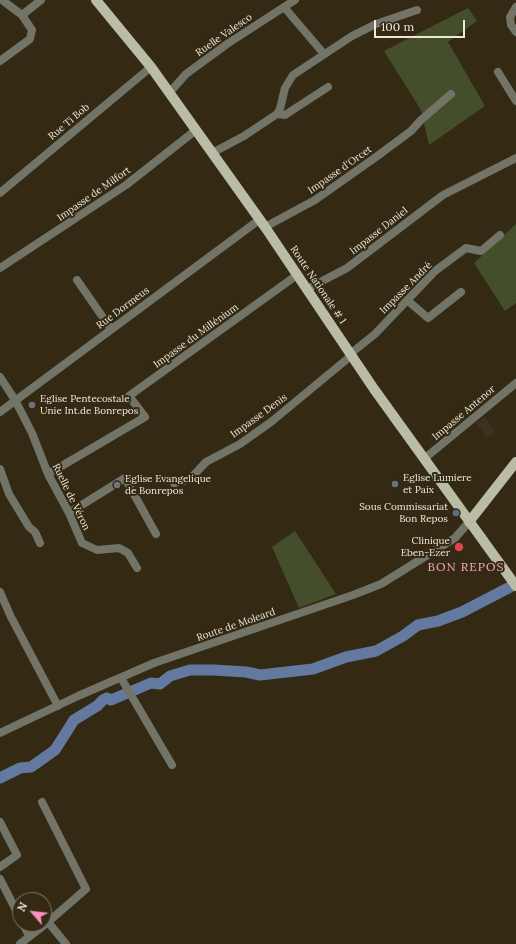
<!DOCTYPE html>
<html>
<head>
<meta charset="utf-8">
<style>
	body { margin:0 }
	#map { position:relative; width:516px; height:944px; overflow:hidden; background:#342a14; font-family:Lora,serif }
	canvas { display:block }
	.north { position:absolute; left:12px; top:892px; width:40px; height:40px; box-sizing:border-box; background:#342a14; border:1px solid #7e7663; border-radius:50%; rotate:298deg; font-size:11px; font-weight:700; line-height:16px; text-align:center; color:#eee7da }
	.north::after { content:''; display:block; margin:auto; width:14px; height:18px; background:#fe8ebc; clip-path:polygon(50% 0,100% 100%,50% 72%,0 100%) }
	.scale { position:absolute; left:374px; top:20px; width:91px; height:18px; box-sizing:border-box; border:2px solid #eee7da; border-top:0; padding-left:5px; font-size:12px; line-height:14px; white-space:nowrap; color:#eee7da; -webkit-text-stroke:3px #342a14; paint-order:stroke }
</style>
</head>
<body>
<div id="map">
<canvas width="516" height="944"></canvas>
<div class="north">N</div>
<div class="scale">100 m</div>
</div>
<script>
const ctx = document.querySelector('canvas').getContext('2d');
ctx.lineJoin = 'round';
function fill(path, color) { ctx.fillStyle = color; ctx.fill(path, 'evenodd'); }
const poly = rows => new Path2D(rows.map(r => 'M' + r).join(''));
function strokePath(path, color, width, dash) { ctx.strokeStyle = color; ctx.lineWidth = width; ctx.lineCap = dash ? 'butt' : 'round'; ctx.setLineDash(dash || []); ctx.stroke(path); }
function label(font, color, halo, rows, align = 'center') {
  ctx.font = font + ' Lora,serif'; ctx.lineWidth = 4; ctx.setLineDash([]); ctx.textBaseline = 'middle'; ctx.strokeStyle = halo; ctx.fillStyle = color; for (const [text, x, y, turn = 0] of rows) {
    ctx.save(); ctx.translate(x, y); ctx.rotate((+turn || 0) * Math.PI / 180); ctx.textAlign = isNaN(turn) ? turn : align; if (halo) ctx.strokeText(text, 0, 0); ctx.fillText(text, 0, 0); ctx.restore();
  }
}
fill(poly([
	[485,417,495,432,486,438,476,422]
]), '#3c3122');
fill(poly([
	[468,8,477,21,448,42,485,106,429,145,421,110,384,51],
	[516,224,516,303,505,311,474,263],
	[295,531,336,594,299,608,272,547]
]), '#454e2a');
strokePath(poly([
	[0,778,20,768,31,767,55,750,74,720,97,706,103,700,107,698,111,700,151,683,160,684,170,676,190,670,214,670,246,672,260,675,313,669,346,657,376,651,403,636,418,625,438,621,462,612,516,584]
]), '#6379a0', 11);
strokePath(poly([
	[2,0,22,15,41,0],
	[284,7,324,54],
	[516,7,510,17,511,25,516,32],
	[0,61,30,39,32,30,22,15],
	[498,72,516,101],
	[170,92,186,74,227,44,295,0],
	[277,114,285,115,328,87],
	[212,153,244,136,277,114,280,109,285,88,293,75,352,36,376,24,417,10],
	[0,193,151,67],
	[265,227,315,200,376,157,411,131,421,120,451,94],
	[0,268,126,185,196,130],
	[77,280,111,329],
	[307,289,347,268,443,195,516,158],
	[407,300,428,318,461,292],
	[350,354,375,334,435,271,466,248,481,251,500,235],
	[0,377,15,400,32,433,48,474,69,513,82,543,97,550,119,548,128,553,137,568],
	[0,412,259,220],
	[425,458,516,383],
	[0,469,9,494,29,527,35,532,40,543],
	[48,474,145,417,129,396,297,275],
	[174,483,190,479,206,462,240,444,271,422,352,355],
	[69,513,125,478,156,534],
	[0,592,11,617,58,706],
	[121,678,172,765],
	[0,733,78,696,154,663,353,595,381,584,455,538,469,522],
	[0,867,17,855,0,822],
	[0,879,20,918],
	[48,922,66,944],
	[23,924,29,936],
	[20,944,48,922,86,889,42,802]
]), '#727468', 8);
strokePath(poly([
	[96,0,151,67,265,227,374,389,516,586],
	[469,522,516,462]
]), '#babca5', 10);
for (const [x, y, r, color] of [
	[32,405,4,"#6b7280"],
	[395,484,4,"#6b7280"],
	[117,485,4,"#6b7280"],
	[456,513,4,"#5c6f8a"],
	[459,547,5,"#e0444e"]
]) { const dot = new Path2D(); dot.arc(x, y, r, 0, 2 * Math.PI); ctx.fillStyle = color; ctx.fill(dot); strokePath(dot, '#342a14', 1.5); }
label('10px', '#eee7da', '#342a14', [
	["Ruelle Valesco",224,35,-35],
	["Rue Ti Bob",69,122,-40],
	["Impasse d'Orcet",340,170,-35],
	["Impasse de Milfort",94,194,-35],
	["Impasse Daniel",379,231,-38],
	["Route Nationale # 1",318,285,56],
	["Impasse André",406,288,-45],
	["Rue Dormeus",123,308,-37],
	["Impasse du Millénium",196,336,-36],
	["Impasse Antenor",464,413,-40],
	["Impasse Denis",259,416,-36],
	["Ruelle de Véron",71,497,64],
	["Route de Moleard",236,625,-19]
]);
label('10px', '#eee7da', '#342a14', [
	["Eglise Pentecostale",40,399],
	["Unie Int.de Bonrepos",40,411],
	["Eglise Lumiere",403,478],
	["et Paix",403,490],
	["Eglise Evangelique",125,479],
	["de Bonrepos",125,491],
	["Sous Commissariat",448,507,"right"],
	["Bon Repos",448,519,"right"],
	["Clinique",450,541,"right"],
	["Eben-Ezer",450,553,"right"]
], 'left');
ctx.letterSpacing = '1px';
label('12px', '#f6a7c4', '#342a14', [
	["BON REPOS",466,568]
]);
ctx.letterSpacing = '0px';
</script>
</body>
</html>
